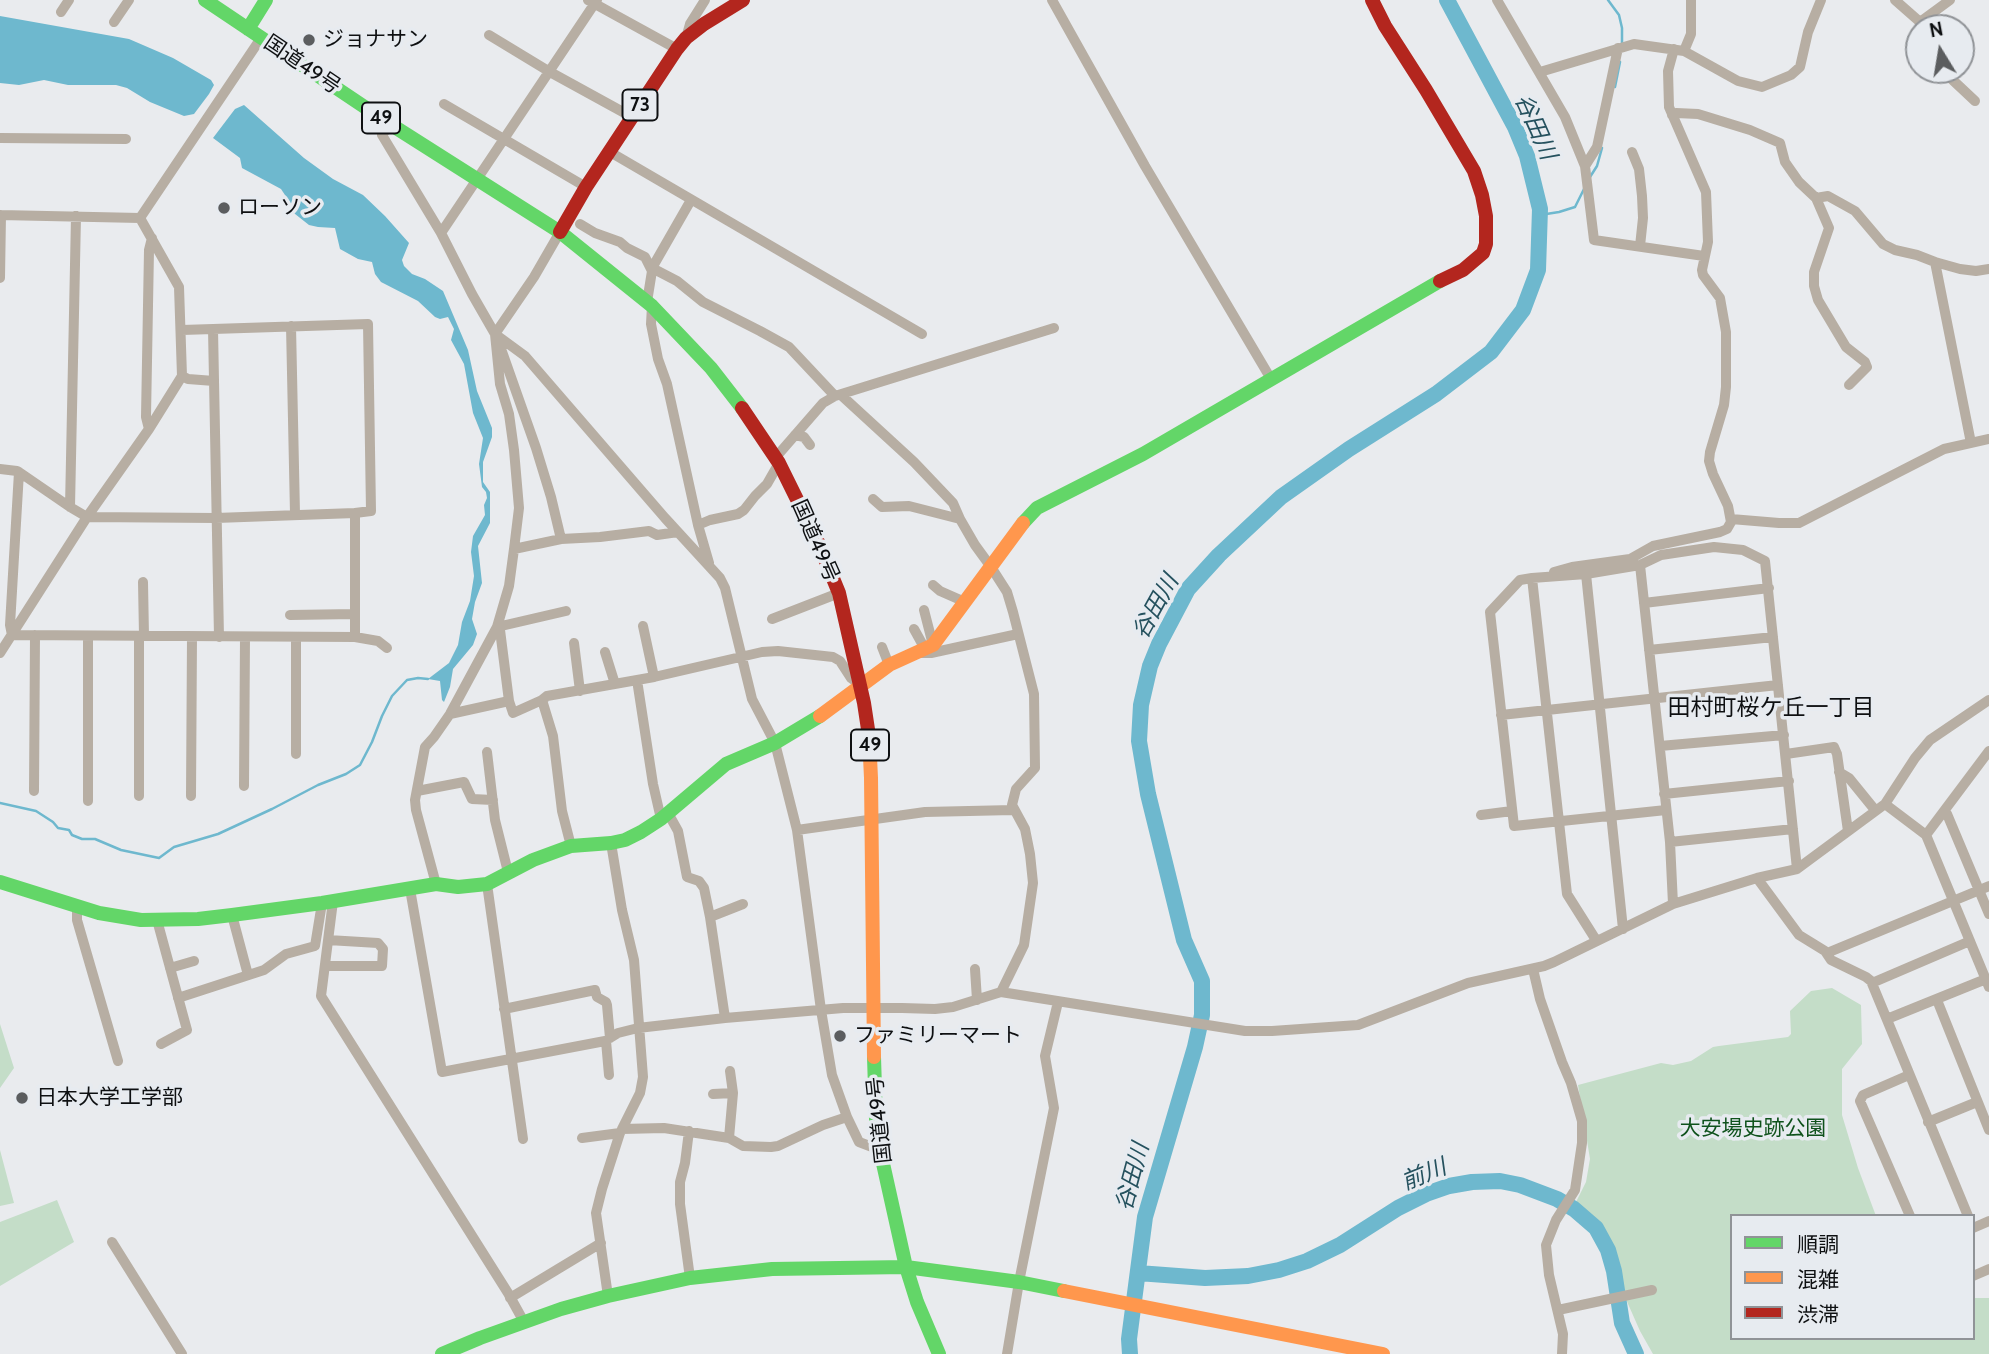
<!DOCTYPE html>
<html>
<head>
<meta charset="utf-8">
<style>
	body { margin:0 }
	#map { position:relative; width:1989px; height:1354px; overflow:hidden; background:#e9ebee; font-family:Cabin,"Noto Sans JP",sans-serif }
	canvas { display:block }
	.legend { position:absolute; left:1730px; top:1214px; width:245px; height:126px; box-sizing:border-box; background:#e7ebf0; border:2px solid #909397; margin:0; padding:9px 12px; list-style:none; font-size:21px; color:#0e1012 }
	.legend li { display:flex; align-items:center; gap:14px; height:35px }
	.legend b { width:35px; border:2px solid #909397 }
	.north { position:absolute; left:1905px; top:14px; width:70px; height:70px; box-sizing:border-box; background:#e7ebf0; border:2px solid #909397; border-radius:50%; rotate:349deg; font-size:19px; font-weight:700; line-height:28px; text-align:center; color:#0e1012 }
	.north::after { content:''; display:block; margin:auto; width:24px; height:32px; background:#5b5d5f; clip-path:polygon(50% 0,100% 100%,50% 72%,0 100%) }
</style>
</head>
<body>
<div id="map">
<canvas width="1989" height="1354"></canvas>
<ul class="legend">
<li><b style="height:9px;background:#63d668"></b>順調</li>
<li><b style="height:9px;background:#ff974d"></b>混雑</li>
<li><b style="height:9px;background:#b3261e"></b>渋滞</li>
</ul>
<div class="north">N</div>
</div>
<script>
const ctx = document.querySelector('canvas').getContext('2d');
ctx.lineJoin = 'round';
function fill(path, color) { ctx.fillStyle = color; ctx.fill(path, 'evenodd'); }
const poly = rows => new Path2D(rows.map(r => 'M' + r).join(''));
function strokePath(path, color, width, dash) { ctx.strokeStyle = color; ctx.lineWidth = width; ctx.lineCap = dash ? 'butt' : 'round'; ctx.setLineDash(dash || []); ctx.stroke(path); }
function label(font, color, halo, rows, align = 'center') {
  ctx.font = font + ' Cabin,"Noto Sans JP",sans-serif'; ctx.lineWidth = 7; ctx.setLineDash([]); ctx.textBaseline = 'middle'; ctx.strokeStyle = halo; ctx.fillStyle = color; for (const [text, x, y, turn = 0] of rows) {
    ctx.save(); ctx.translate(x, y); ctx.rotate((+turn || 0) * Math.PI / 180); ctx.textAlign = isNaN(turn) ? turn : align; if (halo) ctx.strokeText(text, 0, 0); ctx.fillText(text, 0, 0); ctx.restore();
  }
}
fill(poly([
	[1832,988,1861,1005,1862,1044,1842,1069,1842,1115,1858,1168,1876,1216,1732,1216,1732,1338,1973,1338,1973,1298,1989,1298,1989,1354,1653,1354,1640,1331,1617,1279,1575,1204,1586,1182,1590,1159,1578,1085,1661,1063,1673,1065,1691,1061,1713,1047,1719,1046,1788,1037,1791,1034,1790,1011,1811,991],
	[0,1024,14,1068,0,1088],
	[0,1150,14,1203,0,1206],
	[57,1200,74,1242,0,1286,0,1222]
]), '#c4ddc8');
fill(poly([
	[0,16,129,39,173,58,211,80,214,85,209,94,194,114,184,116,150,102,127,88,116,85,68,85,44,80,19,85,0,83],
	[244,105,304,158,333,179,363,195,385,216,409,243,402,260,404,266,412,274,425,279,443,291,468,350,477,391,492,428,492,437,483,462,483,482,490,492,490,523,478,546,482,583,475,602,472,619,477,634,473,645,453,669,450,687,444,702,442,700,440,681,428,679,449,663,458,645,462,622,470,601,474,576,471,552,473,536,485,515,484,505,487,498,486,492,482,487,479,464,483,438,473,413,464,364,451,340,454,329,448,317,440,319,435,317,418,301,381,282,375,274,372,262,358,259,340,249,335,228,318,227,309,225,290,210,289,201,281,189,242,168,240,158,213,138,235,109]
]), '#6eb8ce');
strokePath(poly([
	[1608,0,1619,15,1622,28,1622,45],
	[1615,87,1620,62],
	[1590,177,1597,166,1602,148],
	[1540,215,1559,212,1575,207,1584,189],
	[0,803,36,811,53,822,58,828,69,830,72,835,82,839,95,839,121,850,159,858,174,847,218,834,272,809,318,785,346,774,360,765,372,742,382,716,392,696,407,680,418,678,428,679]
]), '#6eb8ce', 2.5);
strokePath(poly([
	[1138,1273,1205,1278,1248,1276,1279,1270,1307,1261,1340,1245,1398,1208,1426,1194,1449,1186,1472,1182,1500,1181,1520,1185,1557,1199,1574,1209,1596,1228,1608,1250,1614,1271,1622,1323,1636,1354],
	[1130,1354,1129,1339,1145,1217,1195,1047,1202,1015,1202,981,1184,940,1148,794,1139,741,1141,705,1150,666,1159,644,1188,589,1219,555,1281,497,1349,449,1436,394,1491,352,1523,310,1538,270,1540,209,1527,156,1515,127,1447,0]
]), '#6eb8ce', 16);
strokePath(poly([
	[588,0,677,49],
	[1052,0,1145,166,1271,379],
	[1497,0,1565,117,1585,166,1594,240,1704,256],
	[1895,0,1920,22,1950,0],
	[61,12,69,0],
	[114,22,129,0],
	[489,35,550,72,632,117],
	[686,38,690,24,705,0],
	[1684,51,1691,34,1691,0],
	[1942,70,1975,101],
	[1540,72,1634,44,1684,51,1738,81,1762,87,1791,75,1800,67,1808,32,1821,0],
	[444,104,586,187],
	[1672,115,1676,113,1698,114,1750,130,1780,143,1785,162,1799,182,1816,198,1828,196,1855,211,1883,244,1895,250,1917,255,1935,262,1971,443],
	[390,124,382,135,441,233,472,294,495,334,525,356,665,518,720,578,725,588,752,699,775,743,797,830,821,1010,832,1075,847,1117,859,1142,880,1150],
	[0,138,126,139],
	[610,152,922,334],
	[1632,152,1639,169,1642,196,1643,218,1640,246],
	[1585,166,1597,147,1618,48],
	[1816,198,1829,228,1814,272,1814,286,1818,300,1846,347,1865,362,1867,367,1849,385],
	[691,200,652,268,677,281,703,302,760,331,789,347,835,396],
	[0,215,140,218],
	[140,218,261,38],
	[580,224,595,233,620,242,627,248,645,257,652,271,647,302],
	[441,233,597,0],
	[1935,262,1960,269,1976,271,1989,269],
	[0,278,1,215],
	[652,306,651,324,658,359,667,384,698,525,709,563],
	[291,326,295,514],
	[213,329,219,637],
	[182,330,368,324,371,511,355,513],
	[500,346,536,448,551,497,561,539],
	[182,376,188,379,214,381],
	[841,395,914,462,953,503,960,519],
	[149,429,146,417,149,250,152,238],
	[795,435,804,437,810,445],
	[776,457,823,403,835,396,1054,328],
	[0,469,17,471,19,472,70,507,87,517,216,518,355,513,355,637,12,635,10,625,19,472],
	[873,499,882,507,909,506,960,519,975,545,991,567,1007,592,1013,612,1034,694,1035,768,1016,789,1012,805,1025,829,1030,854,1033,883,1024,945,1001,992],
	[70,507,76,216],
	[1731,519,1779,523,1799,523,1944,449,1989,439],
	[698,525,710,520,738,514,744,510,755,496,767,484,779,463],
	[514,549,519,508,514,450,509,414,500,384,495,334,534,277,560,232],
	[1640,565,1670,842,1673,904],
	[1554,572,1572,567,1630,559,1653,546,1720,532,1727,529,1731,522,1728,506,1713,474,1709,461,1710,452,1724,405,1726,387,1726,332,1720,298,1703,275,1702,270,1708,242,1706,192,1669,107,1668,71,1674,49],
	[1586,574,1623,929],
	[1532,578,1520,580,1490,612,1514,826,1666,810],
	[143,582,144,636],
	[933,585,940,591,965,602],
	[1644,603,1769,588],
	[924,610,933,645],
	[290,615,355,614],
	[772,619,839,593],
	[643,626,654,677],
	[914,629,925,649],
	[355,637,378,641,387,648],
	[574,643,580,691],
	[882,647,889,665],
	[1649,650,1773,637],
	[605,652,615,684],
	[0,653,87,517,149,429,182,376,179,287,140,218],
	[918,653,931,653,1018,634],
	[637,680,653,784,661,819],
	[542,700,513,713,509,701,500,630,497,627,566,611],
	[450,714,509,701],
	[1501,715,1778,685],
	[1660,746,1784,735],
	[487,752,495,820,508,872],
	[296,754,296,637],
	[1786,754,1834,747,1837,754,1848,831],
	[1839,772,1849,778,1875,810],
	[244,786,245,637],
	[34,791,35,635],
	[417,791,464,782,472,799,493,800],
	[1664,794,1789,781],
	[139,796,139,636],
	[191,796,192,637],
	[88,801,88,636],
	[1885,804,1926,835,1989,987],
	[1944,811,1947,814,1989,914],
	[668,813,678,831,687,877,699,881,704,888,710,917,725,1018],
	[1481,815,1512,811],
	[797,830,925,812,1013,810],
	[1926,835,1989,751],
	[1670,842,1793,829],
	[571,846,562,811,553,736,542,700,547,696,654,677,762,652,778,651,833,657,840,661,851,678,855,681],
	[1757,878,1799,935,1825,951,1831,960,1866,977,1871,981,1968,1216],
	[436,884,416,810,415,800,425,747,434,737,450,714,497,627,509,586,514,549,561,539,600,537,649,531,657,535,678,532],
	[487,884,523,1139],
	[410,889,442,1072,605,1041,618,1033,638,1028,725,1018,843,1008,902,1008,935,1009,953,1007,1001,992,1245,1031,1272,1031,1358,1025,1468,983,1544,966,1554,962,1673,904,1757,878,1797,869,1885,804,1915,758,1930,740,1989,700],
	[333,901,321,996,508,1293,524,1322],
	[77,906,77,920,118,1061],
	[232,915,248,975],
	[710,917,743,904],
	[157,920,187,1030,161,1044],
	[1596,940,1567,894,1532,578,1586,574,1640,565,1661,555,1714,547,1743,550,1765,561,1797,869],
	[1827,953,1989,886],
	[325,966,382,966,383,949,378,943,328,940],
	[170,968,194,961],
	[975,969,977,1000],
	[1533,969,1540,999,1562,1062,1571,1083,1582,1121,1582,1143,1575,1190,1556,1220,1546,1245,1549,1275,1563,1334,1562,1354],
	[1872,983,1970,941],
	[178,998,264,970,286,954,315,946,322,903],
	[1937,1000,1989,1130],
	[504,1009,595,990,597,997,606,1002,607,1005,610,1038],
	[1887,1019,1986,979],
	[606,1041,609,1075],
	[1909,1075,1863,1095,1860,1101,1910,1216],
	[713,1094,733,1093],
	[1928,1122,1977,1102],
	[622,1129,664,1128,729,1138,743,1146,771,1147,778,1146,823,1125,847,1117],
	[689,1131,685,1163,680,1182,680,1204,690,1278],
	[582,1138,620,1133],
	[729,1138,733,1093,730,1071],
	[1973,1228,1989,1221],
	[112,1242,182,1354],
	[1973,1276,1989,1269],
	[608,1296,596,1213,602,1189,620,1133,640,1093,643,1077,634,960,622,910,611,843],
	[510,1298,601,1243],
	[1558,1310,1652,1290],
	[1007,1354,1019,1282,1054,1108,1045,1056,1058,1002]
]), '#b7aea3', 10);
strokePath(poly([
	[205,0,390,124,560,232,652,306,711,368,742,408],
	[248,29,266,0],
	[1023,523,1037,508,1143,454,1440,281],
	[0,882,99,913,141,920,198,919,232,915,322,903,436,884,458,887,487,884,533,860,571,846,611,843,625,840,641,832,661,819,726,764,775,743,820,716],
	[874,1057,876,1119,880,1150,906,1267,917,1302,939,1354],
	[442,1354,480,1338,561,1309,608,1296,690,1278,772,1269,906,1267,1019,1282,1064,1291]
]), '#63d668', 14);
strokePath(poly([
	[820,716,889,665,933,645,1023,523],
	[869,736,871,778,874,1057],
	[1064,1291,1383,1354]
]), '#ff974d', 14);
strokePath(poly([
	[1372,0,1385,26,1426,90,1474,171,1482,195,1486,216,1486,244,1483,253,1463,270,1440,281],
	[560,232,586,187,677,49,686,38,704,24,743,0],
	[742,408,779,463,818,542,839,593,864,703,869,736]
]), '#b3261e', 14);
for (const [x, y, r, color] of [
	[309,40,7,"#5b5d5f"],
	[224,208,7,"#5b5d5f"],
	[840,1036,7,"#5b5d5f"],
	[22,1098,7,"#5b5d5f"]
]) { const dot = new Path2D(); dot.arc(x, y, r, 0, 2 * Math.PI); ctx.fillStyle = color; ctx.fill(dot); strokePath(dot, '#e7ebf0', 2.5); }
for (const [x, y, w] of [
	[640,105,35],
	[381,118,38],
	[870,745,38]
]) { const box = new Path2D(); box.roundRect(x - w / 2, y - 15.5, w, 31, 5); ctx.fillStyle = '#e7ebf0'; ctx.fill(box); strokePath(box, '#0e1012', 2); }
label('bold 19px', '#0e1012', null, [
	["73",640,105],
	["49",381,118],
	["49",870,745]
]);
label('21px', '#0e1012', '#e7ebf0', [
	["ジョナサン",323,40],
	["ローソン",238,208],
	["ファミリーマート",854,1036],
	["日本大学工学部",36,1098]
], 'left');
label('21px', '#0e1012', '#e7ebf0', [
	["国道49号",302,65,34],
	["国道49号",815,541,66],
	["国道49号",880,1120,-96]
]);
label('21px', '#0f521c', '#e7ebf0', [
	["大安場史跡公園",1753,1129]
]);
label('italic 23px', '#25515e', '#e7ebf0', [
	["谷田川",1535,127,66],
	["谷田川",1156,607,-61],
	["前川",1424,1175,-22],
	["谷田川",1133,1177,-75]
]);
label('23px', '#0e1012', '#e7ebf0', [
	["田村町桜ケ丘一丁目",1771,708]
]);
</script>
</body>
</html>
